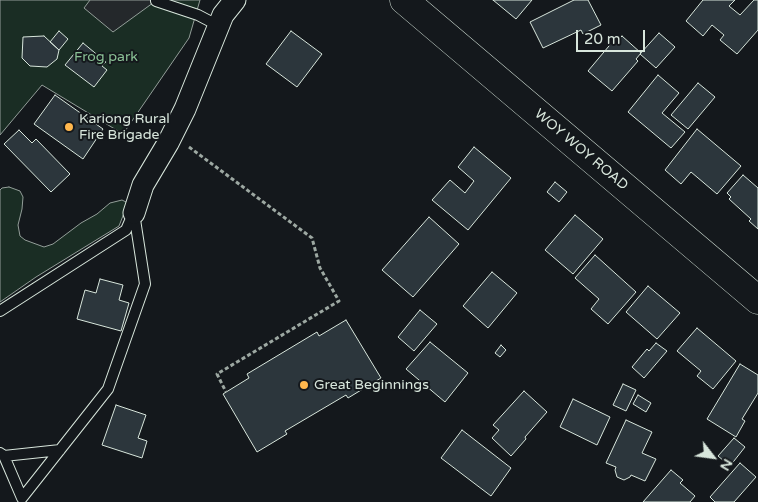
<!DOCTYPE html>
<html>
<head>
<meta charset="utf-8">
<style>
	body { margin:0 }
	#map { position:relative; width:758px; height:502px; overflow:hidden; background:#14181c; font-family:"Varela Round",sans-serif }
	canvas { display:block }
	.north { position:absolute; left:688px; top:432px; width:50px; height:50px; -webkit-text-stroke:4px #14181c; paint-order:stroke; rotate:120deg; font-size:14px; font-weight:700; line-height:20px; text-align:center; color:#d8e6dc }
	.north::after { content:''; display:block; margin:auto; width:18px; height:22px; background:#d8e6dc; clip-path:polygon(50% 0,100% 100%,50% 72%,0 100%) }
	.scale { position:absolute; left:576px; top:30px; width:69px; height:22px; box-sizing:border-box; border:2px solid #d8e6dc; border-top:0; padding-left:6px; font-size:15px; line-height:18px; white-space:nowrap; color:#d8e6dc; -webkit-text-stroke:4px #14181c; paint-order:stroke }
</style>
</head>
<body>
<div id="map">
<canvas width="758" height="502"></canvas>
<div class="north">N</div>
<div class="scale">20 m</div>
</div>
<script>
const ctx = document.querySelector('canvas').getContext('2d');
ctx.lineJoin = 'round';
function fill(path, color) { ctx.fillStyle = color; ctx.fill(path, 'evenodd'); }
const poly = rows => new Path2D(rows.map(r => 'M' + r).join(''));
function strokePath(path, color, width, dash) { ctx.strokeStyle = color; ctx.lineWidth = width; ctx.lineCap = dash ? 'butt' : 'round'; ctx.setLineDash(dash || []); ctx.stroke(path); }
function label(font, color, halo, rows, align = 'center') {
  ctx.font = font + ' "Varela Round",sans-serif'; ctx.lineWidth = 4; ctx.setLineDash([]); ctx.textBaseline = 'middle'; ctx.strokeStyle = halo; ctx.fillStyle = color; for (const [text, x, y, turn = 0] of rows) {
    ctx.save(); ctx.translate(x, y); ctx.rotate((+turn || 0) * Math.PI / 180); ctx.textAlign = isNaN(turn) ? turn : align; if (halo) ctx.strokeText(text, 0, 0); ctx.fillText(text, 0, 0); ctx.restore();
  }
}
const green = poly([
	[0,0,200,0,189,38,123,134,42,85,0,135,0,0],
	[9,187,20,191,23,197,22,209,18,225,20,236,25,240,44,247,53,244,81,223,97,214,110,203,122,200,128,203,119,226,36,277,0,302,0,190,2,188,9,187]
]);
fill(green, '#1a2d24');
strokePath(green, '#939e99', 1);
const parking = poly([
	[90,0,157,0,113,32,84,8,90,0]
]);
fill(parking, '#24282b');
strokePath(parking, '#939e99', 1);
const building = poly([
	[493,0,532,0,516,19,493,0],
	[574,0,588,0,601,25,583,34,581,30,543,48,530,22,574,0],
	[703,0,735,0,729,6,740,15,754,0,758,0,758,30,737,54,720,40,724,35,712,25,703,36,686,21,703,0],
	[59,31,68,39,59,50,50,42,59,31],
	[291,31,322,54,297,87,266,64,291,31],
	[659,33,675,47,656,68,640,54,659,33],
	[44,36,59,50,57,59,47,67,30,66,22,58,23,37,44,36],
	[622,36,641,53,636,59,638,61,612,91,588,71,614,40,616,42,622,36],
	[83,43,106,62,102,66,107,70,94,87,65,65,83,43],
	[658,75,679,93,662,113,685,132,671,148,628,112,658,75],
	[698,83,715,97,688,129,671,115,698,83],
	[55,95,103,129,83,159,34,124,55,95],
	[697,129,741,166,717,194,691,172,681,184,665,170,697,129],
	[19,130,32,143,36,139,70,174,51,192,4,144,19,130],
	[474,147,511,178,468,230,432,200,450,180,465,193,474,181,458,167,474,147],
	[743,175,758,188,758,229,749,221,751,219,729,199,731,197,727,193,743,175],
	[555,182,567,192,559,202,547,192,555,182],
	[575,215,603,239,573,274,545,250,575,215],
	[429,217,459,244,413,297,382,270,429,217],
	[595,255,636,292,608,324,591,309,599,299,575,278,595,255],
	[492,272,517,293,488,328,463,306,492,272],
	[100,279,123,285,119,300,129,303,121,331,77,319,85,290,96,293,100,279],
	[648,286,680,313,657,339,626,312,648,286],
	[420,310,437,324,414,351,398,337,420,310],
	[346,320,381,378,348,398,346,395,285,431,287,434,257,452,223,394,249,378,247,374,317,332,319,336,346,320],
	[697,328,736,361,713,389,697,376,701,371,677,351,697,328],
	[430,342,468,373,445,402,406,369,430,342],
	[656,343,667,351,644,378,632,367,647,349,649,351,656,343],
	[501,345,506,350,500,357,495,353,501,345],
	[740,364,758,375,758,393,742,419,745,421,736,437,707,419,740,364],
	[623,384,636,390,626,411,613,405,623,384],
	[524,391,547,412,525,437,526,439,511,456,492,438,499,430,493,425,524,391],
	[638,395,651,403,646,412,633,404,638,395],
	[573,399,610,417,597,445,560,427,573,399],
	[116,405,146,415,138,438,147,441,142,458,102,445,116,405],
	[626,420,652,432,642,453,656,459,645,481,631,475,630,477,624,480,617,477,615,470,616,467,606,463,626,420],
	[462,430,511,468,491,496,441,458,462,430],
	[734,438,745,447,730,466,718,456,734,438],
	[740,463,756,477,734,502,715,502,710,497,740,463],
	[671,470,683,480,680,483,695,496,690,502,643,502,671,470]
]);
fill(building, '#2c363c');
strokePath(building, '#d8e6dc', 1);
const service = poly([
	[156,1,198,15,219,26],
	[0,311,126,230,133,214],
	[0,453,4,456,22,498,108,389,145,284,134,213],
	[4,456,60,450]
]);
const minor = poly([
	[134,213,143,185,168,143,185,109,223,15,235,0]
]);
const secondary = poly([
	[404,0,758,300]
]);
strokePath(service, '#d8e6dc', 12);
strokePath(minor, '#d8e6dc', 23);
strokePath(secondary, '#d8e6dc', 29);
strokePath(poly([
	[189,147,312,238,320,268,339,301,217,374,226,392]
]), '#9da8a2', 3, [4, 2.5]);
strokePath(service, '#14181c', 10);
strokePath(minor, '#14181c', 21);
strokePath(secondary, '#14181c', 28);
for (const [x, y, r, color] of [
	[69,127,5,"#ffb74d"],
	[304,385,5,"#ffb74d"]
]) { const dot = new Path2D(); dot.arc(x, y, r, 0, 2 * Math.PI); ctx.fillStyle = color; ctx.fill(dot); strokePath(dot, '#14181c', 2); }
label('14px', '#8ac095', '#14181c', [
	["Frog park",106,57]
]);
label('14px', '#d8e6dc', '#14181c', [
	["Kariong Rural",79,119],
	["Fire Brigade",79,135],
	["Great Beginnings",314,385]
], 'left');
label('14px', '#d8e6dc', '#14181c', [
	["WOY WOY ROAD",581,150,40]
]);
</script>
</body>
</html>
